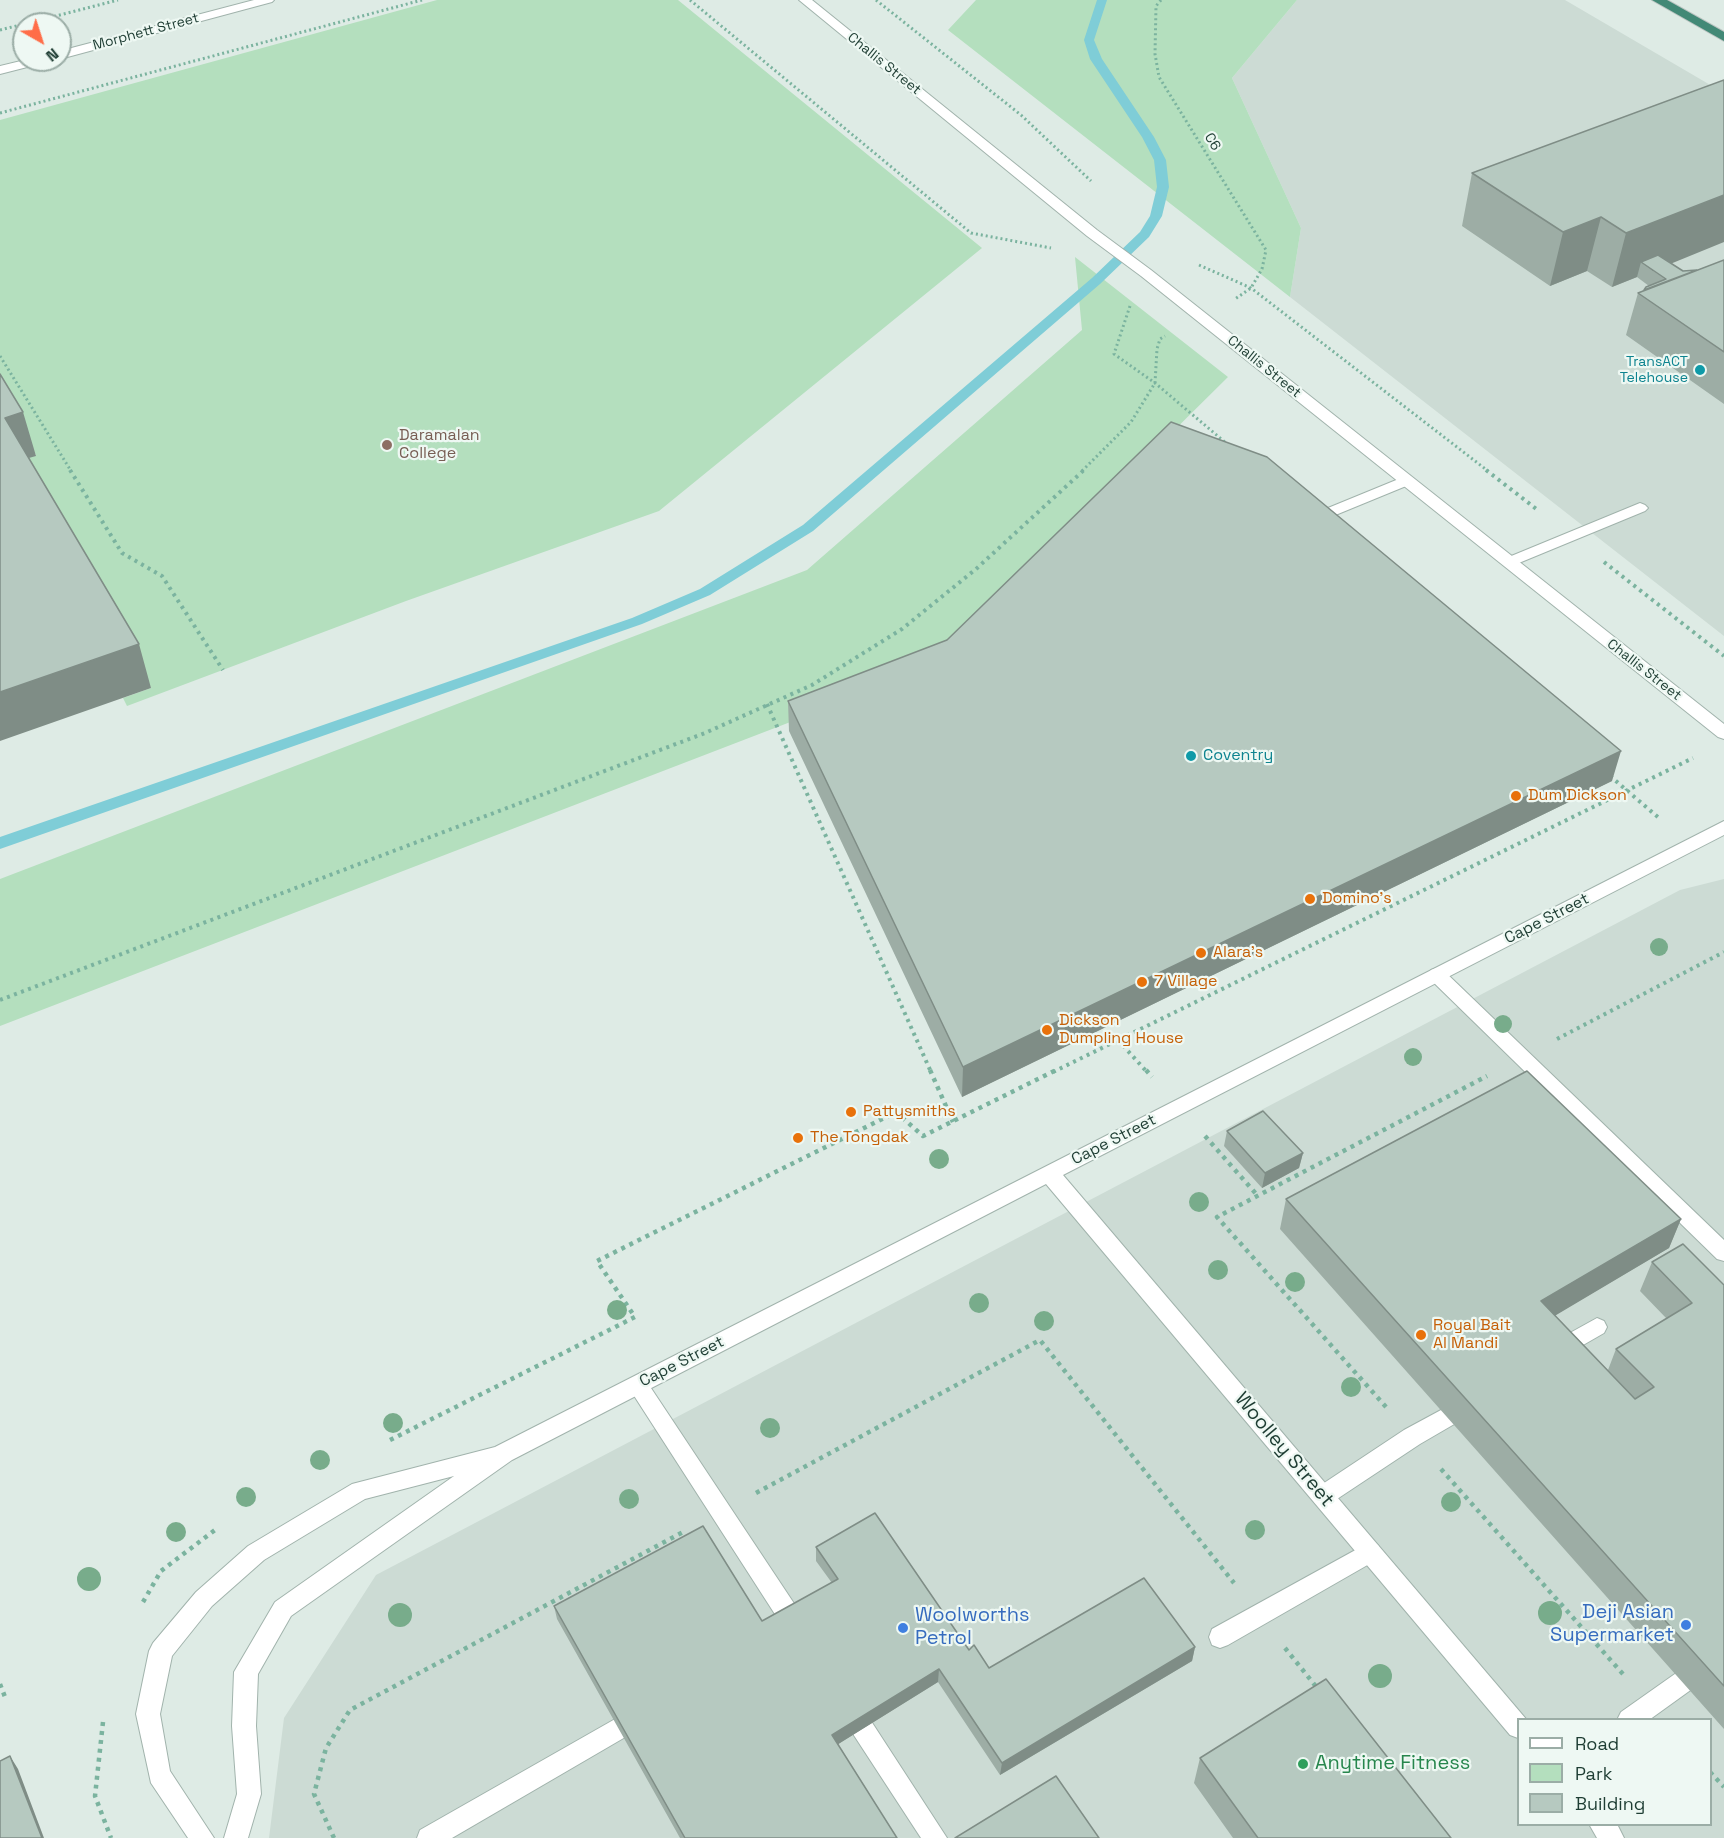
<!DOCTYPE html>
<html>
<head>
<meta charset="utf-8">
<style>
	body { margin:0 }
	#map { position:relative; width:1724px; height:1838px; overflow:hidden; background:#deebe5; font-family:"Space Grotesk",sans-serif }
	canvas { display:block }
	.legend { position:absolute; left:1517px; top:1718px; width:195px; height:108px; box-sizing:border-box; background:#eef8f3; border:2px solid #9bada6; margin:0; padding:8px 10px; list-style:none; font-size:18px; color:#1e3d33 }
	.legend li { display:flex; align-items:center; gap:12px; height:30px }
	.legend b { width:30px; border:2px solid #9bada6 }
	.north { position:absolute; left:12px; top:12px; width:60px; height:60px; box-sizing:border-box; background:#eef8f3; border:2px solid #9bada6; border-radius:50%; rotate:141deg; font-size:16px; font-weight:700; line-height:24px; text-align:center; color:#1e3d33 }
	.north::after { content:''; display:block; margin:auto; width:21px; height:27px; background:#ff6d48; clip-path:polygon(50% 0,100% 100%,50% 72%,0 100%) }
</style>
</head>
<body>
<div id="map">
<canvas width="1724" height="1838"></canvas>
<ul class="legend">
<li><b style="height:8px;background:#fff"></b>Road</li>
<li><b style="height:16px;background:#b4dfbe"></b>Park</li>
<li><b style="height:16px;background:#b6c9c0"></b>Building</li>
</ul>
<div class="north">N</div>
</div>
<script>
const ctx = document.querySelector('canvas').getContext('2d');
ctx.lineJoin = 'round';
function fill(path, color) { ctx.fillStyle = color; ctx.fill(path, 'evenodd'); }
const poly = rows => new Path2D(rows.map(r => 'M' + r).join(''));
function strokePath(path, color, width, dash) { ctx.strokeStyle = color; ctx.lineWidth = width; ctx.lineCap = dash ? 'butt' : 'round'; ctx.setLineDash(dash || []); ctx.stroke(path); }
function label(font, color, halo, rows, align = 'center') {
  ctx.font = font + ' "Space Grotesk",sans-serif'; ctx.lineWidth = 4.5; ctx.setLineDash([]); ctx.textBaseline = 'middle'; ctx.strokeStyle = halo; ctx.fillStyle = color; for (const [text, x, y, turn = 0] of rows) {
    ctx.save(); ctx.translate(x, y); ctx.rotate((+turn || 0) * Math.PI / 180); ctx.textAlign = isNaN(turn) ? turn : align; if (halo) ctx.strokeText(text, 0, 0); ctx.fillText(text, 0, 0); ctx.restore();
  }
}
fill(poly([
	[1297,0,1565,0,1724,93,1724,636,1290,297,1301,228,1232,78],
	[1724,879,1724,1838,269,1838,284,1718,376,1575,1680,890],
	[1518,1720,1710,1720,1710,1824,1518,1824]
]), '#ccdbd4');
fill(poly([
	[437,0,678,0,982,248,659,511,406,601,127,706,123,698,151,688,18,461,36,455,0,395,0,120],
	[976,0,1297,0,1232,78,1301,228,1290,297,948,30],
	[1075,257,1228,377,936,666,0,1026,0,879,807,570,1082,330]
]), '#b4dfbe');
fill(poly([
	[1097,0,1107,0,1094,40,1102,59,1154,137,1166,160,1169,187,1162,216,1149,237,1100,284,813,531,710,595,642,624,0,849,0,837,632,618,700,589,803,525,1092,278,1140,232,1150,216,1157,187,1154,160,1142,137,1090,59,1084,40,1097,0]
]), '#7fcdd7');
const service = poly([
	[1406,476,1411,478,1413,481,1411,484,1316,523,1306,523,1303,520,1306,517,1406,476],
	[1640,503,1645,505,1648,508,1645,511,1514,565,1504,565,1501,562,1504,559,1640,503],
	[1437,968,1443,970,1724,1240,1724,1261,1717,1259,1431,980,1428,975,1431,970,1437,968],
	[1597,1318,1604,1321,1607,1327,1604,1333,1564,1356,1557,1359,1550,1356,1547,1350,1550,1344,1597,1318],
	[638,1376,645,1379,805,1620,808,1628,805,1636,797,1639,789,1636,631,1391,627,1385,631,1379,638,1376],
	[1467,1396,1475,1398,1478,1405,1475,1412,1420,1444,1331,1503,1323,1506,1315,1503,1312,1496,1315,1489,1404,1430,1467,1396],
	[1370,1542,1378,1545,1381,1552,1378,1559,1228,1645,1220,1648,1212,1645,1209,1637,1212,1629,1370,1542],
	[1724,1642,1724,1666,1649,1720,1617,1720,1621,1712,1716,1645,1724,1642],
	[850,1698,858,1701,947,1838,921,1838,842,1717,838,1709,842,1701,850,1698],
	[638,1706,646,1709,650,1717,646,1725,452,1838,417,1838,420,1830,638,1706]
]);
const minor = poly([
	[254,0,274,0,272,2,60,59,60,51,254,0],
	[799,0,812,0,1097,230,1151,270,1724,724,1724,739,1718,737,1141,276,1087,236,799,0],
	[25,60,45,60,43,63,0,74,0,66,25,60],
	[1724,821,1724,835,1063,1175,1526,1719,1518,1720,1518,1738,1510,1735,1046,1184,512,1460,291,1616,258,1674,256,1726,261,1794,248,1838,224,1838,237,1794,232,1726,234,1672,275,1602,454,1476,365,1499,264,1560,212,1606,172,1656,160,1714,170,1771,214,1838,188,1838,151,1783,136,1714,149,1651,153,1643,196,1592,248,1546,352,1484,495,1447,1724,821],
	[1589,1824,1617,1824,1624,1838,1597,1838,1589,1824]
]);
const trunk = poly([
	[1652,0,1667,0,1724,32,1724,41,1652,0]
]);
strokePath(service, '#a1b3ac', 2);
strokePath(minor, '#a1b3ac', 2);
strokePath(trunk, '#bcc5c2', 2);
strokePath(poly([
	[690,0,971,233,1051,248],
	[876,0,1021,115,1091,181],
	[1161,0,1156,6,1155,54,1159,77,1266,250,1262,269,1251,288,1235,299],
	[25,24,118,0],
	[0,30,24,24],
	[0,113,422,0],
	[1199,265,1251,288,1488,471],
	[1130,306,1114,354,1155,383,1226,443],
	[0,356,71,471],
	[1082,471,1131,422,1155,383,1157,349,1160,339,1165,336]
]), '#7bb39f', 3, [2, 3]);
strokePath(poly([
	[70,470,122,553,162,576,223,670],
	[1486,470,1539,511],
	[1604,562,1724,656],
	[767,704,931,1072],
	[1610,776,1659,818],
	[0,1000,705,733,812,685,902,629,976,569,1084,470],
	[1557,1039,1724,952],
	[1118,1040,1147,1072],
	[1053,1072,1693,758]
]), '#7bb39f', 4, [3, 4.5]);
strokePath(poly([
	[930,1070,953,1122],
	[1146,1070,1152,1077],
	[1205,1136,1258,1196],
	[1386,1407,1217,1217,1487,1076],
	[390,1440,635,1317,597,1261,896,1112,923,1136,1056,1070],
	[1441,1469,1623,1674],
	[756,1493,1040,1340,1234,1583],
	[143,1602,161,1571,215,1530],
	[1285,1648,1318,1689],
	[0,1684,5,1697],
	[103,1722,95,1796,111,1838],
	[1710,1772,1724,1787],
	[334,1838,314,1794,326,1748,350,1710,685,1531]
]), '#7bb39f', 4.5, [4, 5]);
fill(service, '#fff');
fill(minor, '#fff');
fill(trunk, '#428976');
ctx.fillStyle = '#78ac8b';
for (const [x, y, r] of [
	[1659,947,9],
	[1503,1024,9],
	[1413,1057,9],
	[939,1159,10],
	[1199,1202,10],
	[1218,1270,10],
	[1295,1282,10],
	[979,1303,10],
	[617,1310,10],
	[1044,1321,10],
	[1351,1387,10],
	[393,1423,10],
	[770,1428,10],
	[320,1460,10],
	[246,1497,10],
	[629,1499,10],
	[1451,1502,10],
	[1255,1530,10],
	[176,1532,10],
	[89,1579,12],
	[1550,1613,12],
	[400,1615,12],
	[1380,1676,12]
]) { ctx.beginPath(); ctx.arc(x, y, r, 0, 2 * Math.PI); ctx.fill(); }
fill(poly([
	[1724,80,1671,263,1683,271,1697,270,1724,260,1724,404,1626,335,1638,293,1644,290,1649,286,1637,277,1612,287,1587,271,1550,286,1462,226,1472,173],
	[788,701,1612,781,962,1097,789,731],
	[1227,1131,1303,1153,1299,1168,1262,1188,1224,1146],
	[1286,1199,1681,1219,1669,1248,1555,1315,1608,1370,1616,1349,1667,1319,1640,1291,1652,1262,1724,1285,1724,1729,1280,1229],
	[816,1547,969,1650,989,1668,1195,1647,1192,1661,1000,1775,938,1682,838,1744,897,1838,680,1838,557,1619,554,1606,762,1621,832,1583,816,1561],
	[1200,1758,1451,1838,1233,1838,1194,1783]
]), '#9dada5');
fill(poly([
	[1724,195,1724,242,1653,271,1641,262,1637,277,1612,287,1626,233],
	[1601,217,1587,271,1550,286,1563,232],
	[23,412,36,456,18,461,5,418],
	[139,644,151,688,0,741,0,692],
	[1621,751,1612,781,962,1097,963,1067],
	[1303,1153,1299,1168,1262,1188,1265,1173],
	[1681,1219,1669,1248,1531,1330,1541,1301],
	[1195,1647,1192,1661,1000,1775,1002,1763],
	[939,1669,938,1682,832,1748,832,1735],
	[10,1756,18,1769,44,1838,42,1838]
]), '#7f8d86');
const building = poly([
	[1724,80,1724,195,1626,233,1601,217,1563,232,1472,173,1724,80],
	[1658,255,1683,271,1697,270,1644,290,1646,287,1666,279,1641,262,1658,255],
	[1724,260,1724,352,1638,293,1724,260],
	[0,374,23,412,5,418,139,644,0,692,0,374],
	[1171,422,1267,457,1621,751,963,1067,788,701,947,640,1171,422],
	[1527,1071,1681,1219,1541,1301,1635,1399,1654,1387,1616,1349,1692,1303,1652,1262,1683,1244,1724,1285,1724,1686,1286,1199,1527,1071],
	[1263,1111,1303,1153,1265,1173,1227,1131,1263,1111],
	[875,1513,969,1650,974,1645,989,1668,1144,1578,1195,1647,1002,1763,939,1669,832,1735,897,1838,685,1838,554,1606,703,1526,762,1621,838,1579,816,1547,875,1513],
	[1326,1679,1451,1838,1258,1838,1200,1758,1326,1679],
	[10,1756,42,1838,0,1838,0,1761,10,1756],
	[1056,1776,1099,1838,955,1838,1056,1776]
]);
fill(building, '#b6c9c0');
strokePath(building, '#7f8d86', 1.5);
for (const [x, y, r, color] of [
	[1700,370,6,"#0f9aa8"],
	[387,445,6,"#8d6e63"],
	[1191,756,6,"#0f9aa8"],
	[1516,796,6,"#e8710a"],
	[1310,899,6,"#e8710a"],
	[1201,953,6,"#e8710a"],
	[1142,982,6,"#e8710a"],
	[1047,1030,6,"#e8710a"],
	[851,1112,6,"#e8710a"],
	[798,1138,6,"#e8710a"],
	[1421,1335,6,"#e8710a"],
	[1686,1625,6,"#3f7fe0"],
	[903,1628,6,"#3f7fe0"],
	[1303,1764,6,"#2e9e5b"]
]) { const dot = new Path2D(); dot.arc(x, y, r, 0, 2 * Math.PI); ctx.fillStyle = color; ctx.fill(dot); strokePath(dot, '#eef8f3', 2); }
label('14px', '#1e3d33', '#eef8f3', [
	["Morphett Street",146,32,-15],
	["Challis Street",884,64,39],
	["C6",1212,142,58],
	["Challis Street",1264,367,39],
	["Challis Street",1644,670,38]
]);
label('14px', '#0d838f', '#eef8f3', [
	["TransACT",1688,362],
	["Telehouse",1688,378]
], 'right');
label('16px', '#785e54', '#eef8f3', [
	["Daramalan",399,436],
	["College",399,454]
], 'left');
label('16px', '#0d838f', '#eef8f3', [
	["Coventry",1203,756]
], 'left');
label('16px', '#c56008', '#eef8f3', [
	["Dum Dickson",1528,796],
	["Domino's",1322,899],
	["Alara's",1213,953],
	["7 Village",1154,982],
	["Dickson",1059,1021],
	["Dumpling House",1059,1039],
	["Pattysmiths",863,1112],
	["The Tongdak",810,1138],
	["Royal Bait",1433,1326],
	["Al Mandi",1433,1344]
], 'left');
label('16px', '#1e3d33', '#eef8f3', [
	["Cape Street",1547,919,-27],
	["Cape Street",1114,1140,-27],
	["Cape Street",682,1362,-27]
]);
label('20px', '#1e3d33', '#eef8f3', [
	["Woolley Street",1284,1450,50]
]);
label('20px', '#366cbe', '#eef8f3', [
	["Deji Asian",1674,1613],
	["Supermarket",1674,1636],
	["Woolworths",915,1616,"left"],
	["Petrol",915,1639,"left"]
], 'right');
label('20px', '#27864d', '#eef8f3', [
	["Anytime Fitness",1315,1764]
], 'left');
</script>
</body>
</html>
